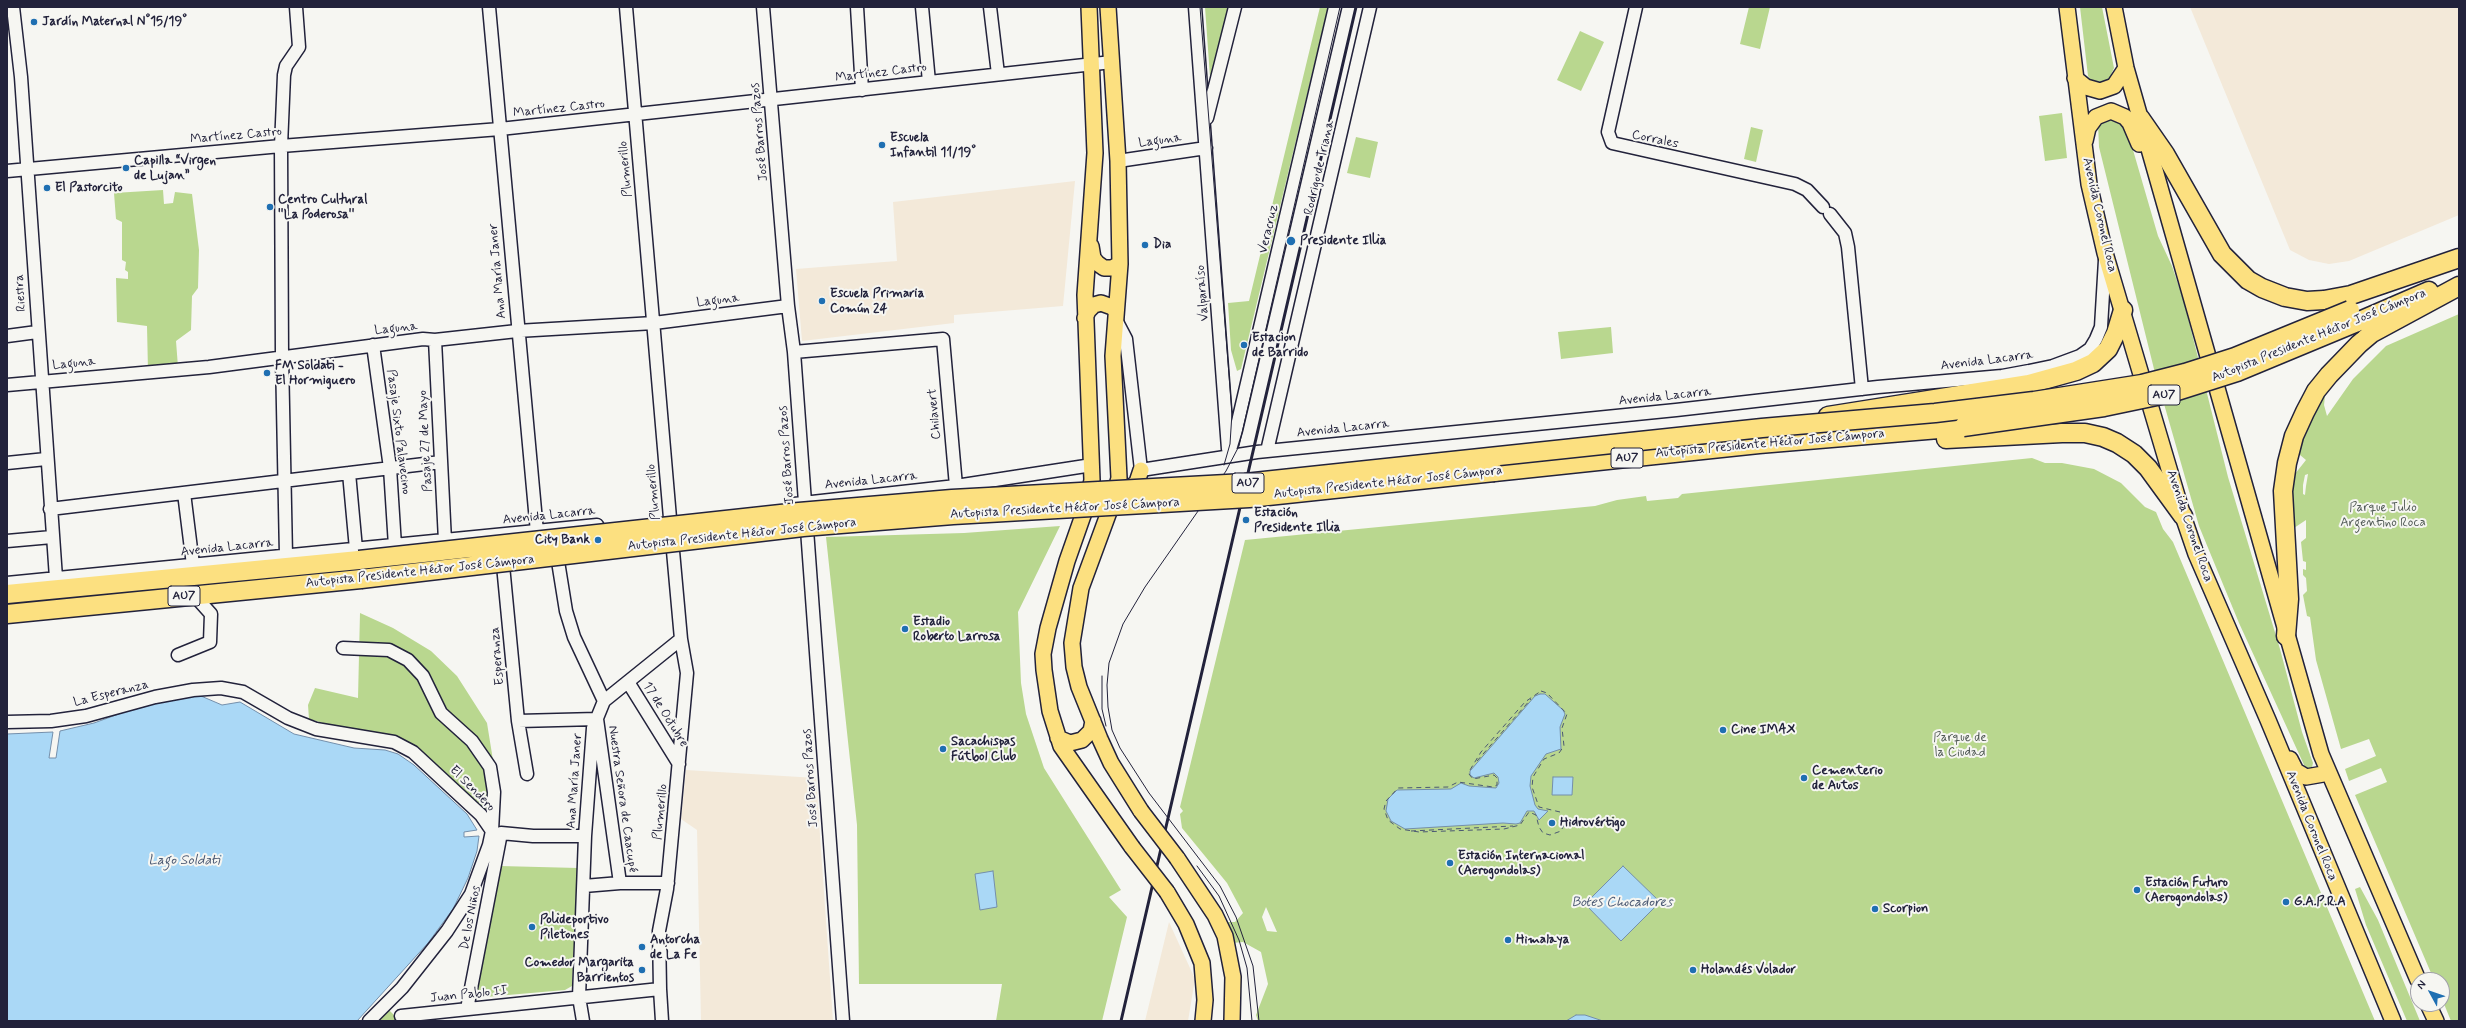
<!DOCTYPE html>
<html>
<head>
<meta charset="utf-8">
<style>
	body { margin:0 }
	#map { position:relative; width:2466px; height:1028px; overflow:hidden; background:#f6f6f2; font-family:Mynerve,sans-serif }
	canvas { display:block }
	.frame { position:absolute; inset:0; border:8px solid #22223b; pointer-events:none }
	.north { position:absolute; left:2410px; top:972px; width:40px; height:40px; box-sizing:border-box; background:#f6f6f2; border:1px solid #a1a1a9; border-radius:50%; rotate:310deg; font-size:11px; font-weight:700; line-height:16px; text-align:center; color:#22223b }
	.north::after { content:''; display:block; margin:auto; width:14px; height:18px; background:#1f6fb2; clip-path:polygon(50% 0,100% 100%,50% 72%,0 100%) }
</style>
</head>
<body>
<div id="map">
<canvas width="2466" height="1028"></canvas>
<div class="frame"></div>
<div class="north">N</div>
</div>
<script>
const ctx = document.querySelector('canvas').getContext('2d');
ctx.lineJoin = 'round';
function fill(path, color) { ctx.fillStyle = color; ctx.fill(path, 'evenodd'); }
const poly = rows => new Path2D(rows.map(r => 'M' + r).join(''));
function strokePath(path, color, width, dash) { ctx.strokeStyle = color; ctx.lineWidth = width; ctx.lineCap = dash ? 'butt' : 'round'; ctx.setLineDash(dash || []); ctx.stroke(path); }
function label(font, color, halo, rows, align = 'center') {
  ctx.font = font + ' Mynerve,sans-serif'; ctx.lineWidth = 4; ctx.setLineDash([]); ctx.textBaseline = 'middle'; ctx.strokeStyle = halo; ctx.fillStyle = color; for (const [text, x, y, turn = 0] of rows) {
    ctx.save(); ctx.translate(x, y); ctx.rotate((+turn || 0) * Math.PI / 180); ctx.textAlign = isNaN(turn) ? turn : align; if (halo) ctx.strokeText(text, 0, 0); ctx.fillText(text, 0, 0); ctx.restore();
  }
}
fill(poly([
	[2190,7,2459,7,2459,215,2349,261,2329,264,2309,260,2290,250],
	[1075,181,1063,306,954,315,954,323,802,341,796,269,897,261,893,202],
	[686,770,816,778,833,1021,701,1021,697,830,681,819],
	[1169,922,1195,979,1188,1021,1145,1021]
]), '#f3e9d9');
fill(poly([
	[1205,7,1230,7,1211,91],
	[1320,7,1328,7,1241,369,1237,371,1231,350,1228,303,1249,301],
	[1749,7,1770,7,1760,49,1740,44],
	[2080,7,2102,7,2114,68,2109,79,2101,85,2092,81,2088,76],
	[1580,31,1604,42,1581,91,1557,80],
	[2062,113,2067,158,2045,161,2039,116],
	[2102,117,2129,123,2133,150,2158,236,2172,266,2184,302,2228,477,2280,649,2302,732,2313,763,2312,767,2308,769,2305,767,2239,623,2199,526,2154,369,2099,147,2098,123],
	[1751,127,1763,130,1756,162,1744,159],
	[1356,137,1378,142,1370,178,1347,173],
	[163,190,164,204,173,203,175,192,192,194,199,250,198,288,192,296,191,330,176,341,178,367,148,371,147,326,117,322,116,278,128,279,128,272,125,270,126,262,122,260,122,222,116,219,114,193],
	[2459,314,2459,1021,2451,1021,2442,999,2442,980,2434,980,2355,795,2387,782,2381,768,2349,781,2345,769,2376,756,2369,739,2341,749,2316,660,2310,617,2307,616,2303,595,2307,591,2306,578,2303,575,2303,569,2306,570,2306,562,2303,561,2301,542,2306,538,2306,520,2294,528,2288,524,2287,484,2306,460,2300,455,2296,445,2317,398,2325,396,2324,405,2327,416,2353,379,2386,346],
	[2308,474,2306,486,2305,495,2303,494,2303,485,2305,475],
	[1611,327,1613,353,1561,359,1558,332],
	[2032,458,2045,463,2062,463,2094,469,2121,483,2145,507,2156,512,2163,529,2173,542,2375,1021,1258,1021,1256,1015,1268,984,1261,952,1243,942,1232,943,1226,922,1235,922,1243,913,1227,883,1182,828,1180,814,1183,811,1180,807,1245,540,1595,506,1617,500,1646,496,1647,501,1678,498,1682,494],
	[1266,907,1277,932,1267,931,1262,917],
	[1060,526,1018,612,1021,683,1026,714,1044,768,1121,890,1109,897,1127,917,1102,1021,996,1021,1002,984,859,984,857,825,826,537,964,533],
	[360,613,393,628,431,651,457,676,487,723,497,785,495,819,478,809,430,759,413,745,383,733,341,728,309,719,308,705,315,688,358,698],
	[500,866,578,868,572,986,565,990,474,998],
	[2360,887,2378,920,2420,1021,2407,1021,2366,925,2355,889],
	[389,1010,395,1016,395,1021,378,1021]
]), '#b9d78f');
const water = poly([
	[194,693,222,705,240,702,294,734,354,748,385,750,398,754,414,765,467,814,477,830,464,832,464,837,479,836,477,851,468,878,453,909,428,943,357,1021,7,1021,7,734,53,732,49,758,56,758,60,731,94,723,146,704,194,693],
	[1540,694,1545,694,1563,710,1565,714,1560,727,1561,749,1546,754,1531,776,1530,786,1535,805,1538,809,1548,811,1539,820,1534,811,1527,811,1520,823,1516,824,1503,823,1405,829,1391,821,1386,811,1388,799,1397,790,1451,789,1461,783,1469,786,1496,788,1499,783,1498,777,1494,773,1474,778,1470,775,1470,771,1535,696,1540,694],
	[1553,777,1573,777,1572,795,1552,795,1553,777],
	[1623,866,1660,902,1621,941,1585,904,1623,866],
	[993,871,997,907,980,910,975,874,993,871],
	[1576,1015,1585,1015,1603,1021,1566,1021,1576,1015]
]);
fill(water, '#aad8f6');
strokePath(water, '#748fab', 1);
strokePath(poly([
	[1541,691,1547,693,1567,714,1562,728,1564,746,1559,753,1544,759,1533,777,1532,787,1539,807,1560,812,1564,825,1561,831,1550,835,1543,833,1539,827,1536,815,1529,812,1520,825,1504,829,1419,832,1400,829,1388,820,1384,809,1386,801,1398,788,1448,787,1458,782,1493,787,1497,785,1497,778,1494,775,1473,779,1469,774,1470,770,1481,752,1525,702,1541,691],
	[1477,761,1531,699],
	[1411,831,1513,826]
]), '#4b5973', 1, [5, 4]);
const minor = poly([
	[13,7,21,77,56,578],
	[489,7,537,532],
	[626,7,670,518,681,639,687,673,667,889,659,931,660,989,662,1021],
	[763,7,788,306,794,352,843,1021],
	[857,7,862,90],
	[922,7,929,82],
	[990,7,998,74],
	[1195,7,1228,449],
	[1636,7,1608,132,1612,143,1795,184,1807,190,1823,207],
	[1207,118,1235,7],
	[1118,161,1206,148],
	[7,171,281,146,500,129,1112,62],
	[1830,214,1845,233,1848,247,1862,389],
	[1115,318,1126,339,1141,470,1257,452,1676,410,1878,387,2002,376,2029,371,2053,366,2080,356,2090,349,2096,339,2101,327,2105,260],
	[7,336,37,332],
	[435,340,445,541],
	[373,345,390,468,395,546],
	[794,352,943,339,956,486],
	[7,385,209,367,423,339,435,340,517,331,654,323,788,306],
	[1267,451,1370,7],
	[1228,456,1236,430,1335,7],
	[7,463,46,459],
	[349,473,356,549],
	[184,493,193,565],
	[794,504,956,486,1092,465],
	[50,509,441,462],
	[7,541,52,537],
	[556,549,566,611,574,637,604,701,593,728,585,836,579,997,583,1021],
	[502,555,518,721,527,774],
	[286,556,282,357,281,146,284,75,286,66,299,47,296,7],
	[7,583,597,525],
	[343,648,389,650,408,660,423,676,441,713,472,741,490,767,494,792,492,831],
	[178,655,210,642,211,614,194,595],
	[628,682,679,764],
	[604,701,681,639],
	[518,721,597,719,620,883],
	[7,722,51,721,86,716,155,697,193,690,221,688,243,692,288,718,316,729,394,742,413,752,481,815,492,831,489,845,471,894,447,931,402,988,369,1021],
	[584,886,620,883,668,883],
	[467,1009,501,833,533,836,585,836],
	[401,1016,660,989]
]);
const major = poly([
	[1089,7,1095,153,1085,295,1092,480,1087,504,1067,561,1048,628,1043,654,1044,670,1050,711,1061,746,1132,847],
	[1108,7,1118,161,1120,264,1113,356,1119,478,1113,501,1081,588,1072,643,1074,667,1079,687,1100,739,1111,763,1141,811],
	[2067,7,2089,184,2105,253,2183,516,2196,554,2268,720,2393,1021],
	[2114,7,2126,68,2321,754,2418,980],
	[2075,78,2086,87,2100,91,2114,86,2126,68],
	[2085,141,2088,128,2096,117,2111,111,2125,117,2130,123,2139,144],
	[1091,246,1093,258,1097,263,1104,268,1112,268,1120,264],
	[1085,318,1088,311,1094,305,1101,303,1112,307,1116,311],
	[1124,494,1137,482,1141,470],
	[1058,738,1070,743,1082,740,1091,731,1093,721],
	[2290,759,2296,771,2306,777,2329,773],
	[1177,858,1215,915,1225,936,1233,977,1232,1021],
	[1167,892,1186,924,1202,963,1205,1000,1203,1021],
	[2428,1004,2436,1021]
]);
const highway = poly([
	[2140,118,2165,154,2222,254,2248,280,2262,288,2285,297,2307,301,2324,300,2351,295,2459,258],
	[2355,323,2429,291],
	[1828,416,2029,384,2076,371,2093,363,2108,349,2116,333,2123,310],
	[1946,439,2062,433,2085,433,2103,437,2117,443,2134,454,2148,468,2183,516],
	[1494,472,1759,444,1963,427],
	[7,594,359,560],
	[7,614,361,579],
	[2286,636,2289,599,2283,491,2287,463,2294,436,2305,412,2316,391,2329,375,2359,344,2372,333,2459,286]
]);
strokePath(minor, '#22223b', 15);
strokePath(major, '#22223b', 18);
strokePath(highway, '#22223b', 21);
strokePath(minor, '#f6f6f2', 12);
strokePath(major, '#fce080', 15);
strokePath(highway, '#fce080', 18);
strokePath(poly([
	[1200,7,1232,413,1230,444,1224,465],
	[1102,676,1102,709,1106,726],
	[1197,866,1219,896,1239,940,1247,968,1252,1021],
	[1259,1021,1253,966,1236,917,1220,886,1149,793,1120,748,1112,730,1108,707,1107,685,1109,663,1123,624,1145,587,1226,471,1239,446,1340,7]
]), '#22223b', 1);
strokePath(poly([
	[1121,1021,1356,7]
]), '#22223b', 3);
const majorBridge = poly([
	[1141,811,1177,858],
	[1132,847,1167,892]
]);
const highwayBridge = poly([
	[1963,427,2104,407,2171,393,2237,372,2355,323],
	[359,560,799,512,952,499,1245,483,1762,428,1935,413,2034,401,2142,384,2185,373,2235,357,2350,310],
	[361,579,803,527,953,515,1249,498,1494,472]
]);
strokePath(majorBridge, '#22223b', 18, []);
strokePath(highwayBridge, '#22223b', 21, []);
strokePath(majorBridge, '#fce080', 15);
strokePath(highwayBridge, '#fce080', 18);
for (const [x, y, r, color] of [
	[34,22,4,"#1f6fb2"],
	[882,145,4,"#1f6fb2"],
	[126,168,4,"#1f6fb2"],
	[47,188,4,"#1f6fb2"],
	[270,207,4,"#1f6fb2"],
	[1291,241,5,"#1f6fb2"],
	[1145,245,4,"#1f6fb2"],
	[822,301,4,"#1f6fb2"],
	[1244,345,4,"#1f6fb2"],
	[267,373,4,"#1f6fb2"],
	[1246,520,4,"#1f6fb2"],
	[598,540,4,"#1f6fb2"],
	[905,629,4,"#1f6fb2"],
	[1723,730,4,"#1f6fb2"],
	[943,749,4,"#1f6fb2"],
	[1804,778,4,"#1f6fb2"],
	[1552,823,4,"#1f6fb2"],
	[1450,863,4,"#1f6fb2"],
	[2137,890,4,"#1f6fb2"],
	[2286,902,4,"#1f6fb2"],
	[1875,909,4,"#1f6fb2"],
	[532,927,4,"#1f6fb2"],
	[1508,940,4,"#1f6fb2"],
	[642,947,4,"#1f6fb2"],
	[642,970,4,"#1f6fb2"],
	[1693,970,4,"#1f6fb2"]
]) { const dot = new Path2D(); dot.arc(x, y, r, 0, 2 * Math.PI); ctx.fillStyle = color; ctx.fill(dot); strokePath(dot, '#f6f6f2', 1.5); }
for (const [x, y, w] of [
	[2164,395,32],
	[1627,458,32],
	[1248,483,32],
	[184,596,32]
]) { const box = new Path2D(); box.roundRect(x - w / 2, y - 10, w, 20, 3); ctx.fillStyle = '#f6f6f2'; ctx.fill(box); strokePath(box, '#22223b', 1); }
label('bold 12px', '#22223b', null, [
	["AU7",2164,395],
	["AU7",1627,458],
	["AU7",1248,483],
	["AU7",184,596]
]);
label('bold 13px', '#22223b', '#f6f6f2', [
	["Jardín Maternal N°15/19°",42,22],
	["Escuela",890,138],
	["Infantil 11/19°",890,153],
	["Capilla “Virgen",134,161],
	["de Lujan”",134,176],
	["El Pastorcito",55,188],
	["Centro Cultural",278,200],
	["''La Poderosa''",278,215],
	["Presidente Illia",1300,241],
	["Dia",1153,245],
	["Escuela Primaria",830,294],
	["Común 24",830,309],
	["Estacion",1252,338],
	["de Barrido",1252,353],
	["FM Soldati -",275,366],
	["El Hormiguero",275,381],
	["Estación",1254,513],
	["Presidente Illia",1254,528],
	["City Bank",590,540,"right"],
	["Estadio",913,622],
	["Roberto Larrosa",913,637],
	["Cine IMAX",1731,730],
	["Sacachispas",951,742],
	["Fútbol Club",951,757],
	["Cementerio",1812,771],
	["de Autos",1812,786],
	["Hidrovértigo",1560,823],
	["Estación Internacional",1458,856],
	["(Aerogondolas)",1458,871],
	["Estación Futuro",2145,883],
	["(Aerogondolas)",2145,898],
	["G.A.P.R.A",2294,902],
	["Scorpion",1883,909],
	["Polideportivo",540,920],
	["Piletones",540,935],
	["Antorcha",650,940],
	["de La Fe",650,955],
	["Himalaya",1516,940],
	["Comedor Margarita",634,963,"right"],
	["Barrientos",634,978,"right"],
	["Holandés Volador",1701,970]
], 'left');
label('13px', '#22223b', '#f6f6f2', [
	["Martínez Castro",881,73,-7],
	["Martínez Castro",559,109,-6],
	["José Barros Pazos",760,132,-95],
	["Martínez Castro",236,136,-5],
	["Corrales",1655,140,12],
	["Laguna",1160,141,-8],
	["Rodrigo de Triana",1320,168,-77],
	["Plumerillo",626,169,-95],
	["Avenida Coronel Roca",2099,215,77],
	["Veracruz",1269,229,-77],
	["Ana María Janer",498,271,-95],
	["Riestra",21,293,-94],
	["Valparaíso",1203,293,-94],
	["Laguna",718,301,-7],
	["Laguna",396,329,-6],
	["Autopista Presidente Héctor José Cámpora",2319,336,-22],
	["Avenida Lacarra",1987,361,-7],
	["Laguna",74,364,-6],
	["Avenida Lacarra",1665,397,-6],
	["Chilavert",935,414,-95],
	["Avenida Lacarra",1343,429,-6],
	["Pasaje Sixto Palavecino",398,432,83],
	["Pasaje 27 de Mayo",426,441,-93],
	["Autopista Presidente Héctor José Cámpora",1770,444,-5],
	["José Barros Pazos",787,455,-94],
	["Avenida Lacarra",871,481,-6],
	["Autopista Presidente Héctor José Cámpora",1388,483,-6],
	["Plumerillo",654,492,-95],
	["Autopista Presidente Héctor José Cámpora",1065,509,-3],
	["Avenida Lacarra",549,516,-6],
	["Avenida Coronel Roca",2189,526,71],
	["Autopista Presidente Héctor José Cámpora",742,535,-6],
	["Avenida Lacarra",227,548,-6],
	["Autopista Presidente Héctor José Cámpora",420,572,-6],
	["Esperanza",498,656,-95],
	["La Esperanza",111,694,-14],
	["17 de Octubre",665,715,58],
	["José Barros Pazos",811,778,-94],
	["Ana María Janer",575,781,-86],
	["El Sendero",472,789,45],
	["Nuestra Señora de Caacupé",622,799,82],
	["Plumerillo",661,812,-84],
	["Avenida Coronel Roca",2311,826,68],
	["De los Niños",471,918,-79],
	["Juan Pablo II",469,995,-6]
]);
label('13px', '#4f5854', '#f6f6f2', [
	["Parque Julio",2383,508],
	["Argentino Roca",2383,523],
	["Parque de",1960,738],
	["la Ciudad",1960,753]
]);
label('italic 14px', '#4b5973', '#f6f6f2', [
	["Lago Soldati",184,861],
	["Botes Chocadores",1622,903]
]);
</script>
</body>
</html>
